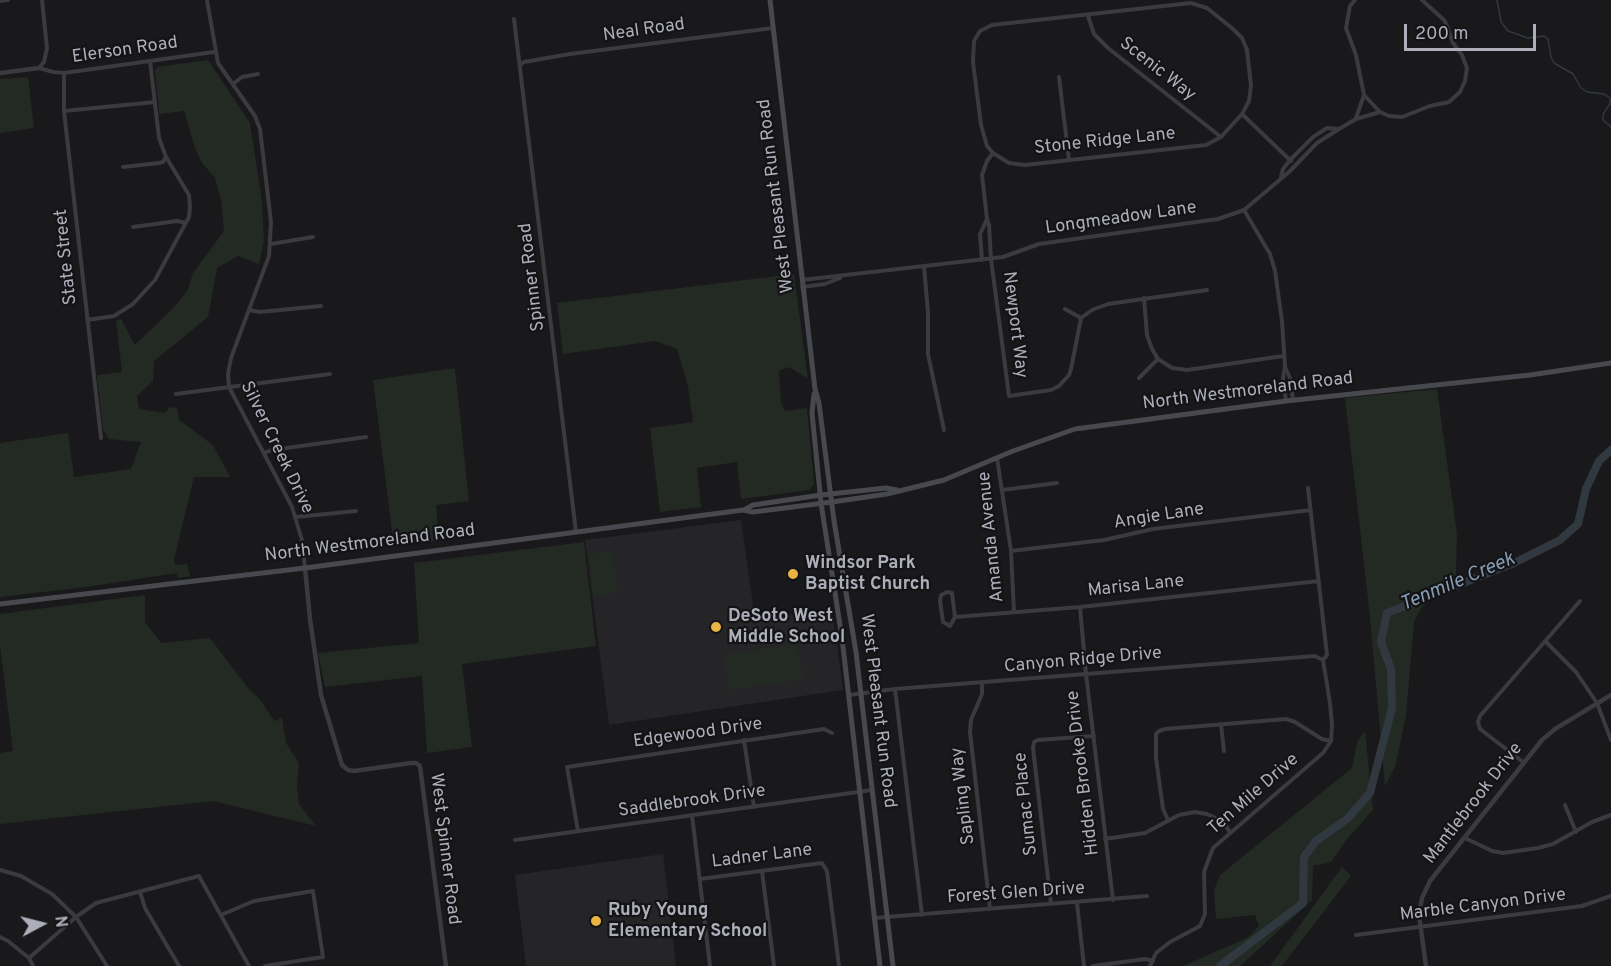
<!DOCTYPE html>
<html>
<head>
<meta charset="utf-8">
<style>
	body { margin:0 }
	#map { position:relative; width:1611px; height:966px; overflow:hidden; background:#19181a; font-family:Overpass,sans-serif }
	canvas { display:block }
	.north { position:absolute; left:12px; top:894px; width:60px; height:60px; -webkit-text-stroke:4px #141316; paint-order:stroke; rotate:83deg; font-size:16px; font-weight:700; line-height:24px; text-align:center; color:#acafb9 }
	.north::after { content:''; display:block; margin:auto; width:21px; height:27px; background:#acafb9; clip-path:polygon(50% 0,100% 100%,50% 72%,0 100%) }
	.scale { position:absolute; left:1404px; top:24px; width:132px; height:27px; box-sizing:border-box; border:3px solid #acafb9; border-top:0; padding-left:8px; font-size:18px; line-height:21px; white-space:nowrap; color:#acafb9; -webkit-text-stroke:4px #141316; paint-order:stroke }
</style>
</head>
<body>
<div id="map">
<canvas width="1611" height="966"></canvas>
<div class="north">N</div>
<div class="scale">200 m</div>
</div>
<script>
const ctx = document.querySelector('canvas').getContext('2d');
ctx.lineJoin = 'round';
function fill(path, color) { ctx.fillStyle = color; ctx.fill(path, 'evenodd'); }
const poly = rows => new Path2D(rows.map(r => 'M' + r).join(''));
function strokePath(path, color, width, dash) { ctx.strokeStyle = color; ctx.lineWidth = width; ctx.lineCap = dash ? 'butt' : 'round'; ctx.setLineDash(dash || []); ctx.stroke(path); }
function label(font, color, halo, rows, align = 'center') {
  ctx.font = font + ' Overpass,sans-serif'; ctx.lineWidth = 4.5; ctx.setLineDash([]); ctx.textBaseline = 'middle'; ctx.strokeStyle = halo; ctx.fillStyle = color; for (const [text, x, y, turn = 0] of rows) {
    ctx.save(); ctx.translate(x, y); ctx.rotate((+turn || 0) * Math.PI / 180); ctx.textAlign = isNaN(turn) ? turn : align; if (halo) ctx.strokeText(text, 0, 0); ctx.fillText(text, 0, 0); ctx.restore();
  }
}
fill(poly([
	[741,520,755,619,832,609,843,690,609,725,585,540],
	[663,854,676,966,526,966,515,875]
]), '#252527');
fill(poly([
	[208,60,250,123,262,202,264,241,259,264,238,256,217,268,208,317,154,361,153,381,137,396,139,409,165,413,170,407,177,408,179,420,213,445,230,477,194,477,174,560,175,565,187,564,190,576,178,578,177,573,86,587,0,597,0,443,68,433,74,477,131,469,141,442,109,439,103,429,97,375,122,372,116,321,121,319,135,345,177,304,188,289,193,273,224,231,221,200,215,178,202,163,195,148,184,111,159,114,155,71,157,67],
	[28,77,34,128,0,133,0,79],
	[794,274,808,379,789,367,779,371,781,402,785,411,807,408,814,484,810,490,741,499,737,462,697,468,701,507,660,512,650,428,693,422,688,386,677,349,655,341,563,354,557,303],
	[455,368,469,501,436,505,439,541,394,546,373,380],
	[1437,389,1457,534,1456,575,1421,608,1414,622,1406,716,1395,767,1385,786,1370,617,1345,398],
	[584,542,596,646,462,664,472,747,427,753,422,676,325,687,318,653,419,643,414,563],
	[613,551,618,592,594,596,589,554],
	[145,595,145,622,161,643,210,638,248,688,262,702,274,721,282,718,286,743,299,763,297,786,299,804,316,826,213,801,0,824,0,753,13,751,0,646,0,614],
	[797,644,803,679,730,690,724,655],
	[1365,731,1373,810,1347,839,1331,862,1313,866,1312,900,1240,966,1183,966,1247,938,1259,926,1255,915,1216,919,1214,890,1220,875,1352,768,1357,742],
	[1342,867,1351,876,1282,966,1270,966]
]), '#232a24');
strokePath(poly([
	[1497,0,1501,22,1508,31,1528,38,1544,36,1548,39,1551,57,1554,63,1573,74,1581,88,1587,92,1604,94,1610,98,1610,104,1603,114,1603,120,1611,127]
]), '#313940', 1.5);
strokePath(poly([
	[1220,966,1303,903,1304,857,1316,841,1347,819,1370,793,1392,708,1391,669,1381,642,1387,613,1514,563,1560,540,1578,524,1586,489,1599,461,1611,450]
]), '#313940', 8);
strokePath(poly([
	[42,0,47,48,44,62,39,68,53,72,64,73,214,52],
	[207,0,218,63,255,116,260,129,271,222,269,256,231,358,228,374,229,387,292,507,302,540,305,568],
	[1355,0,1350,6,1346,28,1356,55,1364,95,1380,112,1389,116,1402,117,1430,106,1449,102,1460,92,1465,81,1467,68,1462,55,1453,43,1447,26,1444,20,1422,0],
	[0,1,8,0],
	[1191,3,1207,8,1233,29,1242,38,1247,50,1251,86,1249,101,1242,114,1221,137,1206,145,1025,165,1009,163,993,153,987,146,981,125,973,62,974,41,980,31,992,25,1191,3],
	[1088,16,1094,34,1108,48,1221,137],
	[514,19,576,532],
	[520,65,524,62,570,54,773,28],
	[64,73,64,111,101,438],
	[1059,77,1069,160],
	[233,84,242,77,258,74],
	[64,111,155,102],
	[1242,114,1291,161],
	[1356,118,1364,95],
	[123,167,159,163,163,162,166,157],
	[1281,177,1283,169,1290,160,1313,137,1327,128,1338,129],
	[1244,210,1270,254,1275,271,1282,321,1285,366,1283,378,1286,401],
	[987,219,982,175,987,161,993,153],
	[133,227,177,221,186,223],
	[271,244,313,237],
	[982,260,980,234,987,219,989,225,991,259,1009,396,1051,390,1059,386,1069,375,1071,369,1081,318,1092,310,1108,304,1207,290],
	[924,267,928,312,928,354,944,430],
	[802,280,1003,257,1039,244,1218,219,1244,210,1289,172,1317,143,1339,129,1356,119,1380,112],
	[802,287,825,284,840,278],
	[1144,298,1147,335,1152,349,1158,359,1172,368,1187,370,1283,356],
	[1065,309,1081,318],
	[249,310,260,312,321,306],
	[87,320,114,316,133,304,155,280,189,217,190,207,189,195,166,157,159,138,150,61],
	[1285,367,1290,378,1293,400],
	[1139,378,1158,359],
	[176,394,330,374],
	[264,453,272,450,366,437],
	[997,458,1011,551,1014,612],
	[1308,488,1327,655,1323,660],
	[1002,490,1057,483],
	[296,517,356,511],
	[1011,551,1104,540,1153,529,1311,510],
	[947,592,952,593,955,617,950,626,943,622,940,601,941,595,947,592],
	[1080,607,1086,674,1113,900],
	[955,617,1080,607,1319,581],
	[1545,641,1576,672,1597,703,1611,740],
	[982,682,982,694,971,720,970,732,990,909],
	[895,689,922,915],
	[849,695,895,689,1315,656,1323,660,1330,703,1332,725,1331,741,1323,753,1213,848,1204,872,1205,914,1200,926,1170,942,1156,953,1150,966],
	[1221,724,1224,751],
	[744,740,754,807],
	[1523,762,1480,729,1478,722,1480,716,1580,601],
	[1565,805,1576,832],
	[692,815,710,966],
	[1168,820,1163,809,1156,758,1156,734,1159,731,1165,729,1286,719,1295,722,1322,739,1331,741],
	[578,831,567,767,824,729,832,733],
	[1465,838,1492,851,1503,853,1538,848,1553,844,1592,822,1611,815],
	[1105,839,1145,833,1179,815,1195,812,1207,814,1222,821,1230,832],
	[515,840,872,790],
	[0,870,21,876,52,894,76,917,107,966],
	[762,871,774,966],
	[700,879,822,863,827,871,839,966],
	[140,892,145,908,179,966],
	[1077,903,1084,966],
	[1051,904,1033,748,1034,742,1038,740,1094,736],
	[221,915,254,901,313,891,323,957,265,966],
	[874,918,1147,896],
	[1356,935,1582,906,1611,896],
	[0,937,8,941,29,958,33,966],
	[29,958,76,917,96,903,199,876,249,966],
	[1093,966,1145,959,1153,961]
]), '#3a3a3f', 4);
strokePath(poly([
	[0,73,39,68],
	[305,568,310,619,321,695,342,765,348,770,354,771,411,763,416,763,420,766,446,966],
	[1426,966,1419,915,1422,898,1430,881,1542,740,1555,729,1611,695]
]), '#3a3a3f', 4.5);
strokePath(poly([
	[770,0,815,389,819,403,834,521,856,652,893,966],
	[814,394,812,413,821,503,842,638,880,966],
	[744,510,753,505,821,495,886,488,897,490],
	[0,604,305,568,743,510,753,512,832,502,887,494,944,480,1013,451,1075,429,1286,401,1530,375,1611,363]
]), '#48494f', 5);
for (const [x, y, r, color] of [
	[793,574,6,"#e9b542"],
	[716,627,6,"#e9b542"],
	[596,921,6,"#e9b542"]
]) { const dot = new Path2D(); dot.arc(x, y, r, 0, 2 * Math.PI); ctx.fillStyle = color; ctx.fill(dot); strokePath(dot, '#141316', 2); }
label('18px', '#acafb9', '#141316', [
	["Neal Road",644,31,-8],
	["Elerson Road",125,51,-8],
	["Scenic Way",1157,70,38],
	["Stone Ridge Lane",1105,142,-6],
	["West Pleasant Run Road",777,196,-97],
	["Longmeadow Lane",1121,219,-8],
	["State Street",67,257,-96],
	["Spinner Road",533,277,-97],
	["Newport Way",1014,325,83],
	["North Westmoreland Road",1248,392,-7],
	["Silver Creek Drive",276,448,64],
	["Angie Lane",1159,517,-9],
	["Amanda Avenue",992,537,-96],
	["North Westmoreland Road",370,544,-7],
	["Marisa Lane",1136,587,-6],
	["Canyon Ridge Drive",1083,661,-5],
	["West Pleasant Run Road",877,711,83],
	["Edgewood Drive",698,734,-8],
	["Hidden Brooke Drive",1084,773,-97],
	["Ten Mile Drive",1254,795,-41],
	["Sapling Way",964,796,-97],
	["Saddlebrook Drive",692,802,-8],
	["Sumac Place",1027,804,-96],
	["Mantlebrook Drive",1474,804,-52],
	["West Spinner Road",444,849,83],
	["Ladner Lane",762,857,-7],
	["Forest Glen Drive",1016,894,-4],
	["Marble Canyon Drive",1483,906,-7]
]);
label('bold 18px', '#acafb9', '#141316', [
	["Windsor Park",805,564],
	["Baptist Church",805,585],
	["DeSoto West",728,617],
	["Middle School",728,638],
	["Ruby Young",608,911],
	["Elementary School",608,932]
], 'left');
label('italic 20px', '#859cb2', '#141316', [
	["Tenmile Creek",1458,583,-23]
]);
</script>
</body>
</html>
